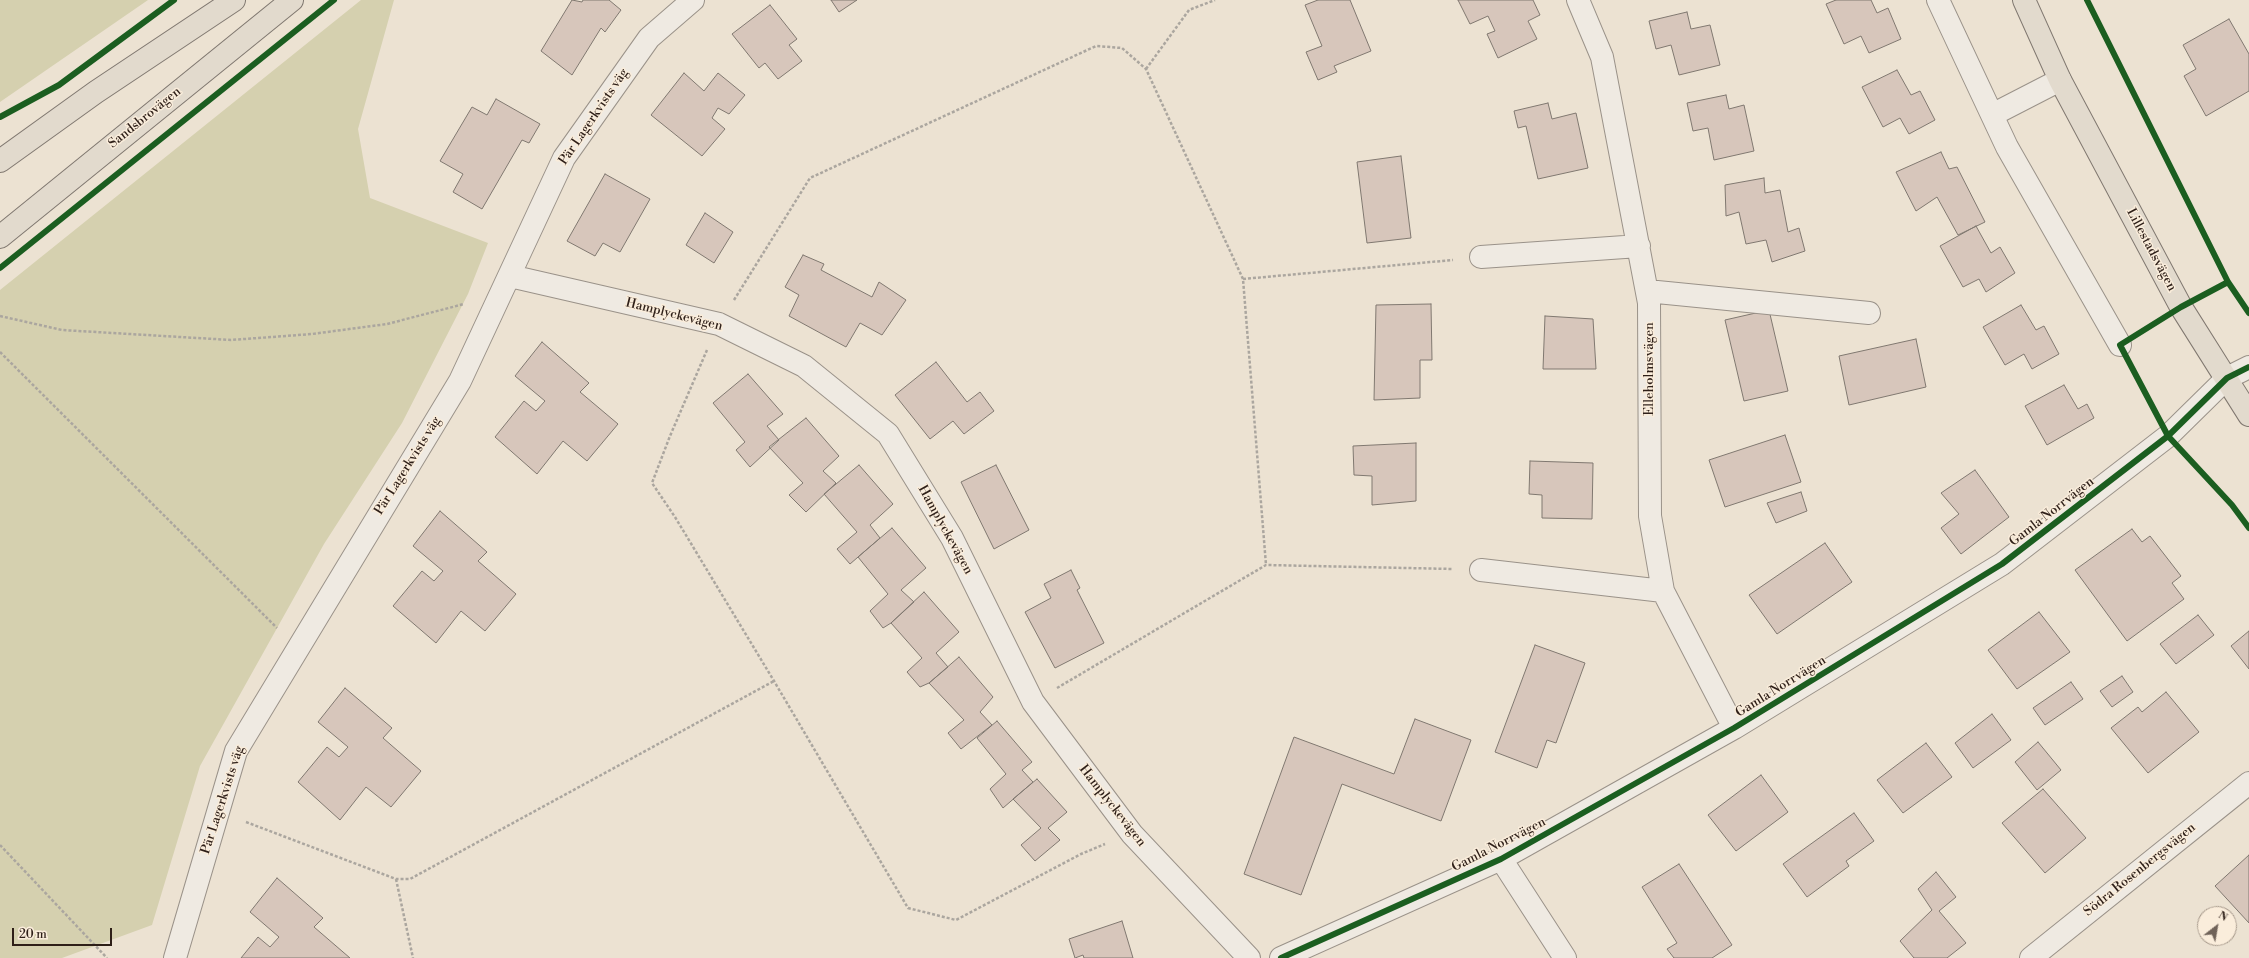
<!DOCTYPE html>
<html>
<head>
<meta charset="utf-8">
<style>
	body { margin:0 }
	#map { position:relative; width:2249px; height:958px; overflow:hidden; background:#ece2d2; font-family:"Libre Bodoni",serif }
	canvas { display:block }
	.north { position:absolute; left:2197px; top:906px; width:40px; height:40px; box-sizing:border-box; background:#faeddb; border:1px solid #a89b8d; border-radius:50%; rotate:31deg; font-size:11px; font-weight:700; line-height:16px; text-align:center; color:#2e1f18 }
	.north::after { content:''; display:block; margin:auto; width:14px; height:18px; background:#706359; clip-path:polygon(50% 0,100% 100%,50% 72%,0 100%) }
	.scale { position:absolute; left:12px; top:928px; width:100px; height:18px; box-sizing:border-box; border:2px solid #2e1f18; border-top:0; padding-left:5px; font-size:12px; line-height:14px; white-space:nowrap; color:#2e1f18; -webkit-text-stroke:3px #faeddb; paint-order:stroke }
</style>
</head>
<body>
<div id="map">
<canvas width="2249" height="958"></canvas>
<div class="north">N</div>
<div class="scale">20 m</div>
</div>
<script>
const ctx = document.querySelector('canvas').getContext('2d');
ctx.lineJoin = 'round';
function fill(path, color) { ctx.fillStyle = color; ctx.fill(path, 'evenodd'); }
const poly = rows => new Path2D(rows.map(r => 'M' + r).join(''));
function strokePath(path, color, width, dash) { ctx.strokeStyle = color; ctx.lineWidth = width; ctx.lineCap = dash ? 'butt' : 'round'; ctx.setLineDash(dash || []); ctx.stroke(path); }
function label(font, color, halo, rows, align = 'center') {
  ctx.font = font + ' "Libre Bodoni",serif'; ctx.lineWidth = 3; ctx.setLineDash([]); ctx.textBaseline = 'middle'; ctx.strokeStyle = halo; ctx.fillStyle = color; for (const [text, x, y, turn = 0] of rows) {
    ctx.save(); ctx.translate(x, y); ctx.rotate((+turn || 0) * Math.PI / 180); ctx.textAlign = isNaN(turn) ? turn : align; if (halo) ctx.strokeText(text, 0, 0); ctx.fillText(text, 0, 0); ctx.restore();
  }
}
fill(poly([
	[0,0,148,0,0,102],
	[361,0,394,0,358,129,370,198,488,243,468,294,402,423,324,544,200,766,152,925,62,958,0,958,0,290]
]), '#d5d0af');
const building = poly([
	[572,0,582,2,583,0,609,0,621,10,605,32,601,28,572,75,541,51,572,0],
	[831,0,857,0,839,12,831,0],
	[1318,0,1350,0,1371,51,1334,66,1337,72,1318,80,1306,52,1322,46,1305,5,1318,0],
	[1458,0,1533,0,1540,15,1528,21,1537,39,1498,58,1487,34,1495,31,1488,16,1470,24,1458,0],
	[1836,0,1871,0,1877,13,1888,8,1901,39,1869,53,1861,36,1844,44,1826,4,1836,0],
	[770,5,797,39,789,45,802,61,778,79,765,63,759,68,732,34,770,5],
	[1687,12,1691,29,1710,25,1720,65,1679,75,1671,45,1656,49,1649,21,1687,12],
	[2229,19,2249,54,2249,91,2206,116,2184,76,2196,69,2183,45,2229,19],
	[1897,70,1911,95,1920,91,1935,120,1909,134,1900,118,1883,127,1862,87,1897,70],
	[684,73,704,91,718,73,745,95,729,114,718,108,712,118,725,129,702,156,651,115,684,73],
	[1726,95,1729,109,1744,105,1754,151,1714,160,1708,128,1693,131,1687,103,1726,95],
	[496,99,540,124,529,143,522,140,482,209,453,192,463,174,440,161,472,107,487,115,496,99],
	[1548,103,1552,119,1576,113,1588,168,1538,179,1526,126,1518,128,1514,111,1548,103],
	[1941,152,1949,169,1957,167,1985,222,1958,235,1937,197,1916,211,1896,172,1941,152],
	[1401,156,1411,238,1367,243,1357,162,1401,156],
	[605,174,650,199,620,252,603,243,595,256,567,241,605,174],
	[1764,178,1765,193,1780,190,1788,232,1799,228,1805,251,1772,262,1766,240,1746,244,1739,212,1726,216,1725,185,1764,178],
	[705,213,733,232,714,263,686,245,705,213],
	[1976,226,1991,253,2000,247,2015,273,1986,292,1979,279,1963,287,1940,246,1976,226],
	[803,255,824,264,821,270,872,297,879,282,906,300,882,335,860,323,846,347,789,316,799,295,785,287,803,255],
	[1431,304,1432,360,1420,360,1420,398,1374,400,1376,305,1431,304],
	[2021,305,2036,330,2044,326,2059,354,2032,369,2024,354,2005,365,1983,327,2021,305],
	[1769,310,1788,391,1744,401,1725,320,1769,310],
	[1545,316,1593,319,1596,369,1543,369,1545,316],
	[1916,339,1926,387,1849,405,1839,356,1916,339],
	[542,342,589,383,580,392,618,424,587,461,563,441,537,474,495,437,524,401,536,411,545,401,515,376,542,342],
	[936,362,967,402,980,392,994,411,964,434,953,421,930,439,895,395,936,362],
	[748,374,783,414,767,426,779,440,750,467,736,450,745,442,713,403,748,374],
	[2064,385,2078,409,2087,404,2094,418,2047,445,2025,406,2064,385],
	[806,418,839,456,823,471,836,483,806,512,789,495,803,483,769,447,806,418],
	[1785,435,1801,482,1725,507,1709,460,1785,435],
	[1416,443,1416,501,1372,505,1372,476,1354,475,1353,446,1416,443],
	[1530,461,1593,463,1592,519,1542,518,1542,495,1529,494,1530,461],
	[859,465,893,504,870,525,880,538,850,564,837,549,857,532,824,494,859,465],
	[996,465,1029,530,994,549,961,482,996,465],
	[1975,470,2009,517,1961,554,1941,528,1959,514,1941,493,1975,470],
	[1801,492,1807,511,1776,523,1767,503,1801,492],
	[440,511,487,552,478,561,516,594,485,631,461,611,436,643,393,606,422,571,434,581,443,571,413,546,440,511],
	[892,528,926,568,901,590,914,602,891,623,883,628,870,611,888,594,858,557,892,528],
	[2132,529,2142,542,2150,536,2181,576,2172,583,2184,599,2127,641,2075,570,2132,529],
	[1825,543,1852,582,1777,634,1749,595,1825,543],
	[1071,570,1080,588,1077,590,1104,643,1055,668,1025,612,1051,598,1044,584,1071,570],
	[924,592,959,632,936,653,948,667,929,683,920,687,907,672,922,658,891,623,924,592],
	[2039,612,2070,652,2017,689,1988,650,2039,612],
	[2198,615,2214,635,2176,664,2160,644,2198,615],
	[2249,631,2249,669,2231,646,2249,631],
	[1535,645,1585,663,1556,743,1547,740,1537,768,1495,752,1535,645],
	[959,657,993,697,980,712,992,725,961,749,948,733,964,720,929,683,959,657],
	[2122,676,2133,692,2112,707,2100,691,2122,676],
	[2071,682,2083,699,2045,725,2033,708,2071,682],
	[345,688,392,728,383,738,421,771,391,807,366,787,340,820,298,782,327,747,339,757,348,747,318,722,345,688],
	[2166,692,2199,732,2148,773,2111,728,2138,707,2142,712,2166,692],
	[1992,714,2011,740,1973,768,1955,743,1992,714],
	[1415,719,1471,740,1441,821,1342,784,1301,895,1244,874,1294,737,1394,774,1415,719],
	[997,721,1032,762,1022,770,1033,782,1003,808,990,789,1006,774,977,738,997,721],
	[2038,742,2061,770,2037,790,2015,762,2038,742],
	[1926,743,1952,777,1903,813,1877,780,1926,743],
	[1761,775,1788,812,1736,851,1708,815,1761,775],
	[1037,779,1067,812,1048,828,1060,840,1035,861,1021,845,1041,828,1013,799,1037,779],
	[2043,789,2086,838,2045,873,2002,823,2043,789],
	[1854,813,1874,841,1846,861,1849,866,1807,897,1783,864,1854,813],
	[2249,855,2249,923,2215,886,2249,855],
	[1679,864,1732,945,1712,958,1674,958,1667,949,1677,943,1642,887,1679,864],
	[1936,872,1956,897,1939,911,1966,943,1947,958,1914,958,1900,941,1932,910,1918,889,1936,872],
	[277,878,323,918,314,927,350,958,241,958,258,937,270,947,279,937,250,912,277,878],
	[1122,921,1133,958,1084,958,1083,955,1075,958,1069,939,1122,921]
]);
fill(building, '#d7c6bb');
strokePath(building, '#807870', 1);
const minor = poly([
	[1578,0,1602,57,1649,303,1650,516,1663,591,1734,728],
	[1938,0,2007,147,2120,345],
	[1992,115,2060,80],
	[1481,257,1639,246],
	[510,276,719,324,804,366,888,434,952,538,1033,702,1132,834,1249,958],
	[1647,291,1869,313],
	[1481,570,1663,591],
	[1501,859,1565,958],
	[175,958,236,751,460,381,564,158,649,38,693,0],
	[1281,958,1501,859,1734,728,2002,564,2168,436,2227,378,2249,367],
	[2031,958,2249,783]
]);
const major = poly([
	[2024,0,2060,80,2181,307,2249,415],
	[0,161,96,92,234,0],
	[0,237,292,0]
]);
strokePath(minor, '#9a9289', 24);
strokePath(major, '#807870', 24);
strokePath(poly([
	[1146,69,1189,10,1215,0],
	[1243,279,1453,260],
	[734,300,810,178,1096,46,1122,48,1146,69,1243,279,1266,565],
	[0,316,62,330,231,340,312,334,387,324,464,304],
	[707,350,670,436,652,483,675,517,774,681,908,908,956,920,1081,854,1105,844],
	[0,352,277,628],
	[1057,688,1266,565,1453,569],
	[246,822,396,879,410,879,774,681],
	[0,845,107,958],
	[396,879,413,958]
]), '#aba69f', 2.5, [3, 2]);
strokePath(minor, '#efeae2', 22);
strokePath(major, '#e2dacd', 22);
strokePath(poly([
	[2087,0,2228,282,2249,313],
	[0,117,59,85,174,0],
	[0,268,334,0],
	[2228,282,2181,307,2120,345,2168,436,2232,505,2249,528],
	[1281,958,1501,859,1734,728,2002,564,2168,436,2227,378,2249,367]
]), '#1b5e20', 6);
label('13px', '#2e1f18', '#faeddb', [
	["Pär Lagerkvists väg",594,117,-56],
	["Sandsbrovägen",145,118,-39],
	["Lillestadsvägen",2151,250,62],
	["Hamplyckevägen",674,315,14],
	["Elleholmsvägen",1650,369,-90],
	["Pär Lagerkvists väg",408,466,-58],
	["Gamla Norrvägen",2052,512,-38],
	["Hamplyckevägen",945,530,61],
	["Gamla Norrvägen",1781,687,-32],
	["Pär Lagerkvists väg",223,800,-72],
	["Hamplyckevägen",1112,806,52],
	["Gamla Norrvägen",1499,845,-27],
	["Södra Rosenbergsvägen",2140,870,-39]
]);
</script>
</body>
</html>
